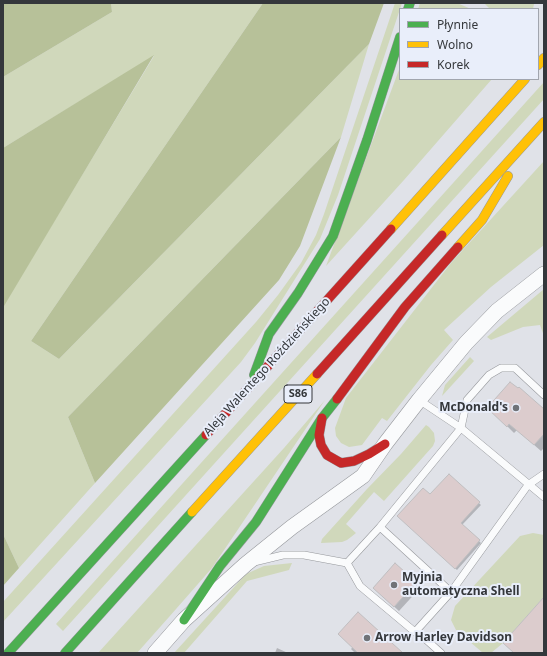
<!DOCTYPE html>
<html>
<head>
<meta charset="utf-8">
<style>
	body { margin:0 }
	#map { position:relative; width:547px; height:656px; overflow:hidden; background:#e0e2e8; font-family:"Noto Sans",sans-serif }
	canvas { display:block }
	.frame { position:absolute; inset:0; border:4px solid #34373b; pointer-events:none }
	.legend { position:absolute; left:399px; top:8px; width:140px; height:72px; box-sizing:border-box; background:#e9eefa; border:1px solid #a1a5ae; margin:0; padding:5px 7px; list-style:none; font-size:12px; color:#34373b }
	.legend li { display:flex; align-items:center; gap:8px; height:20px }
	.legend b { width:20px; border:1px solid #a1a5ae }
</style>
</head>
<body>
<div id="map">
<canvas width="547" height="656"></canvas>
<div class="frame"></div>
<ul class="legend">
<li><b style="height:5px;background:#4caf50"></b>Płynnie</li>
<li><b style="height:5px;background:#ffc107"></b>Wolno</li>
<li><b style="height:5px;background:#c62828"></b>Korek</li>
</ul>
</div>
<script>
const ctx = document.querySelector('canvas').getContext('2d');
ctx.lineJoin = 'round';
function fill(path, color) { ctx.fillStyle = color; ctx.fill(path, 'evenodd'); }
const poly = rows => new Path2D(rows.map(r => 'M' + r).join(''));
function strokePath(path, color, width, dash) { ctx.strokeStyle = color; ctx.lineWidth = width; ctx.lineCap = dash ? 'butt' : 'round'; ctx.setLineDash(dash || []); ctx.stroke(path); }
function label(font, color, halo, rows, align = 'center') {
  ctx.font = font + ' "Noto Sans",sans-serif'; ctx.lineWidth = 4; ctx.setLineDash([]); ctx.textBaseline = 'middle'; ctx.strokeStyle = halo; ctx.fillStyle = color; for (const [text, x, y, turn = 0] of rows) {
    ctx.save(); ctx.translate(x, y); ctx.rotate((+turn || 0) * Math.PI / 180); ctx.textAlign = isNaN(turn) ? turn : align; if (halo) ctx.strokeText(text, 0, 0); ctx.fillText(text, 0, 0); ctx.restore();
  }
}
fill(poly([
	[111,3,263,3,31,341,59,359,369,44,341,137,68,417,95,483,19,568,3,534,3,306,154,56,3,148,3,77,112,12],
	[395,3,402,3,338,195,320,239,255,343,241,362,3,622,3,602,256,322,278,295,301,263,316,235,324,214],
	[420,3,457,3,471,9,418,9],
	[484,3,534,3,534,4,533,9,490,9],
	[400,67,400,79,492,79,404,180,326,266],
	[544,82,544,99,63,631,56,624],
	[544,161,544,245,491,287,444,330,453,340,431,365,387,421,382,418,362,445,349,447,341,443,336,436,335,428,346,398,451,263],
	[544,289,544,336,540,325,523,327,491,340,487,337],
	[470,357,474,361,442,396,445,385],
	[325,400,212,568,169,617,137,653,98,653,284,448],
	[426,425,429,427,434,433,435,441,433,446,384,501,374,492,346,524,356,533,351,537,347,540,342,542,321,543,322,539,367,489,401,454],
	[533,533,544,535,544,597,503,643,491,653,483,653,456,630,451,620,455,606,520,536],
	[292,563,289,570,247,581,184,653,174,653,246,574,264,566]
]), '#d0d8bb');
fill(poly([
	[3,3,111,3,112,12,3,77],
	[263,3,384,3,369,44,59,359,31,341],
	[154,55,4,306,3,306,3,148],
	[341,137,300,246,279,280,95,483,68,417],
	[3,534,19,568,3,586]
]), '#b7c199');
fill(poly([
	[544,411,544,448,541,451,517,430,514,433,495,414],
	[449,475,481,505,462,525,481,543,457,570,399,516,430,496],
	[395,565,420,588,399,611,378,592],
	[353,647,402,653,355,653,351,649],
	[277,648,288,653,291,653,275,653]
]), '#0003');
const building = poly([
	[510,382,518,388,519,387,544,409,544,434,534,445,509,424,507,427,487,408,510,382],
	[449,474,480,502,461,523,480,540,455,569,397,516,423,488,430,494,449,474],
	[395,563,416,582,394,607,373,588,395,563],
	[544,597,544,653,514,653,503,643,544,597],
	[358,612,403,653,358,653,338,634,358,612]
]);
fill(building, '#dccccd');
strokePath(building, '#bfbec0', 1);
const lane = poly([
	[419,400,461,428,544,497],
	[380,527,451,592],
	[254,562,283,555,304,555,347,563,360,586,415,632,451,592,528,485,544,474],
	[347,563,380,527,461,428,467,400,489,375,501,368,515,368,544,395],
	[415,632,422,636,441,653]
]);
const street = poly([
	[155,653,184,620,246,564,292,527,363,476,385,444,419,400,466,343,497,311,544,274]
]);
const fast = poly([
	[408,9,410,3],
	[254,375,269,334,298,293,333,236,367,140,400,37],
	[184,620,220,566,256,522,322,418,337,399],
	[8,653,206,435],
	[65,653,192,512]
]);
const slow = poly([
	[538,65,544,58],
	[391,229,525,79],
	[442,235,544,122],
	[458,247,482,220,508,176],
	[192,512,317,374]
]);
const jam = poly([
	[317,374,442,235],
	[337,399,405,307,458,247],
	[322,418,319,435,321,445,327,455,341,463,354,461,369,454,385,444],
	[206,435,391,229]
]);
strokePath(lane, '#96989c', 8);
strokePath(street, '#96989c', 16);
strokePath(fast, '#96989c', 10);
strokePath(slow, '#96989c', 10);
strokePath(jam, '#96989c', 10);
strokePath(lane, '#fafbfc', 7);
strokePath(street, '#fafbfc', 15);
strokePath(fast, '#4caf50', 9);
strokePath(slow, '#ffc107', 9);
strokePath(jam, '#c62828', 9);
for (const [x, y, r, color] of [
	[516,408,4,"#707378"],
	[394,585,4,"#707378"],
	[367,638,4,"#707378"]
]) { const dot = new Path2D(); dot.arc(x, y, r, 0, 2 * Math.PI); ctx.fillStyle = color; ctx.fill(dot); strokePath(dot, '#e9eefa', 1.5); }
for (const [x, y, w] of [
	[298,394,28]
]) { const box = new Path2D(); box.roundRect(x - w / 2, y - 9, w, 18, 3); ctx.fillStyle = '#e9eefa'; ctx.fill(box); strokePath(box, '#34373b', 1); }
label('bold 11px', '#34373b', null, [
	["S86",298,394]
]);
label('12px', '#34373b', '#e9eefa', [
	["Aleja Walentego Roździeńskiego",267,367,-48]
]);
label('bold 12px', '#34373b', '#e9eefa', [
	["McDonald's",508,408,"right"],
	["Myjnia",402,578],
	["automatyczna Shell",402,592],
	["Arrow Harley Davidson",375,638]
], 'left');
</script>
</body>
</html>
